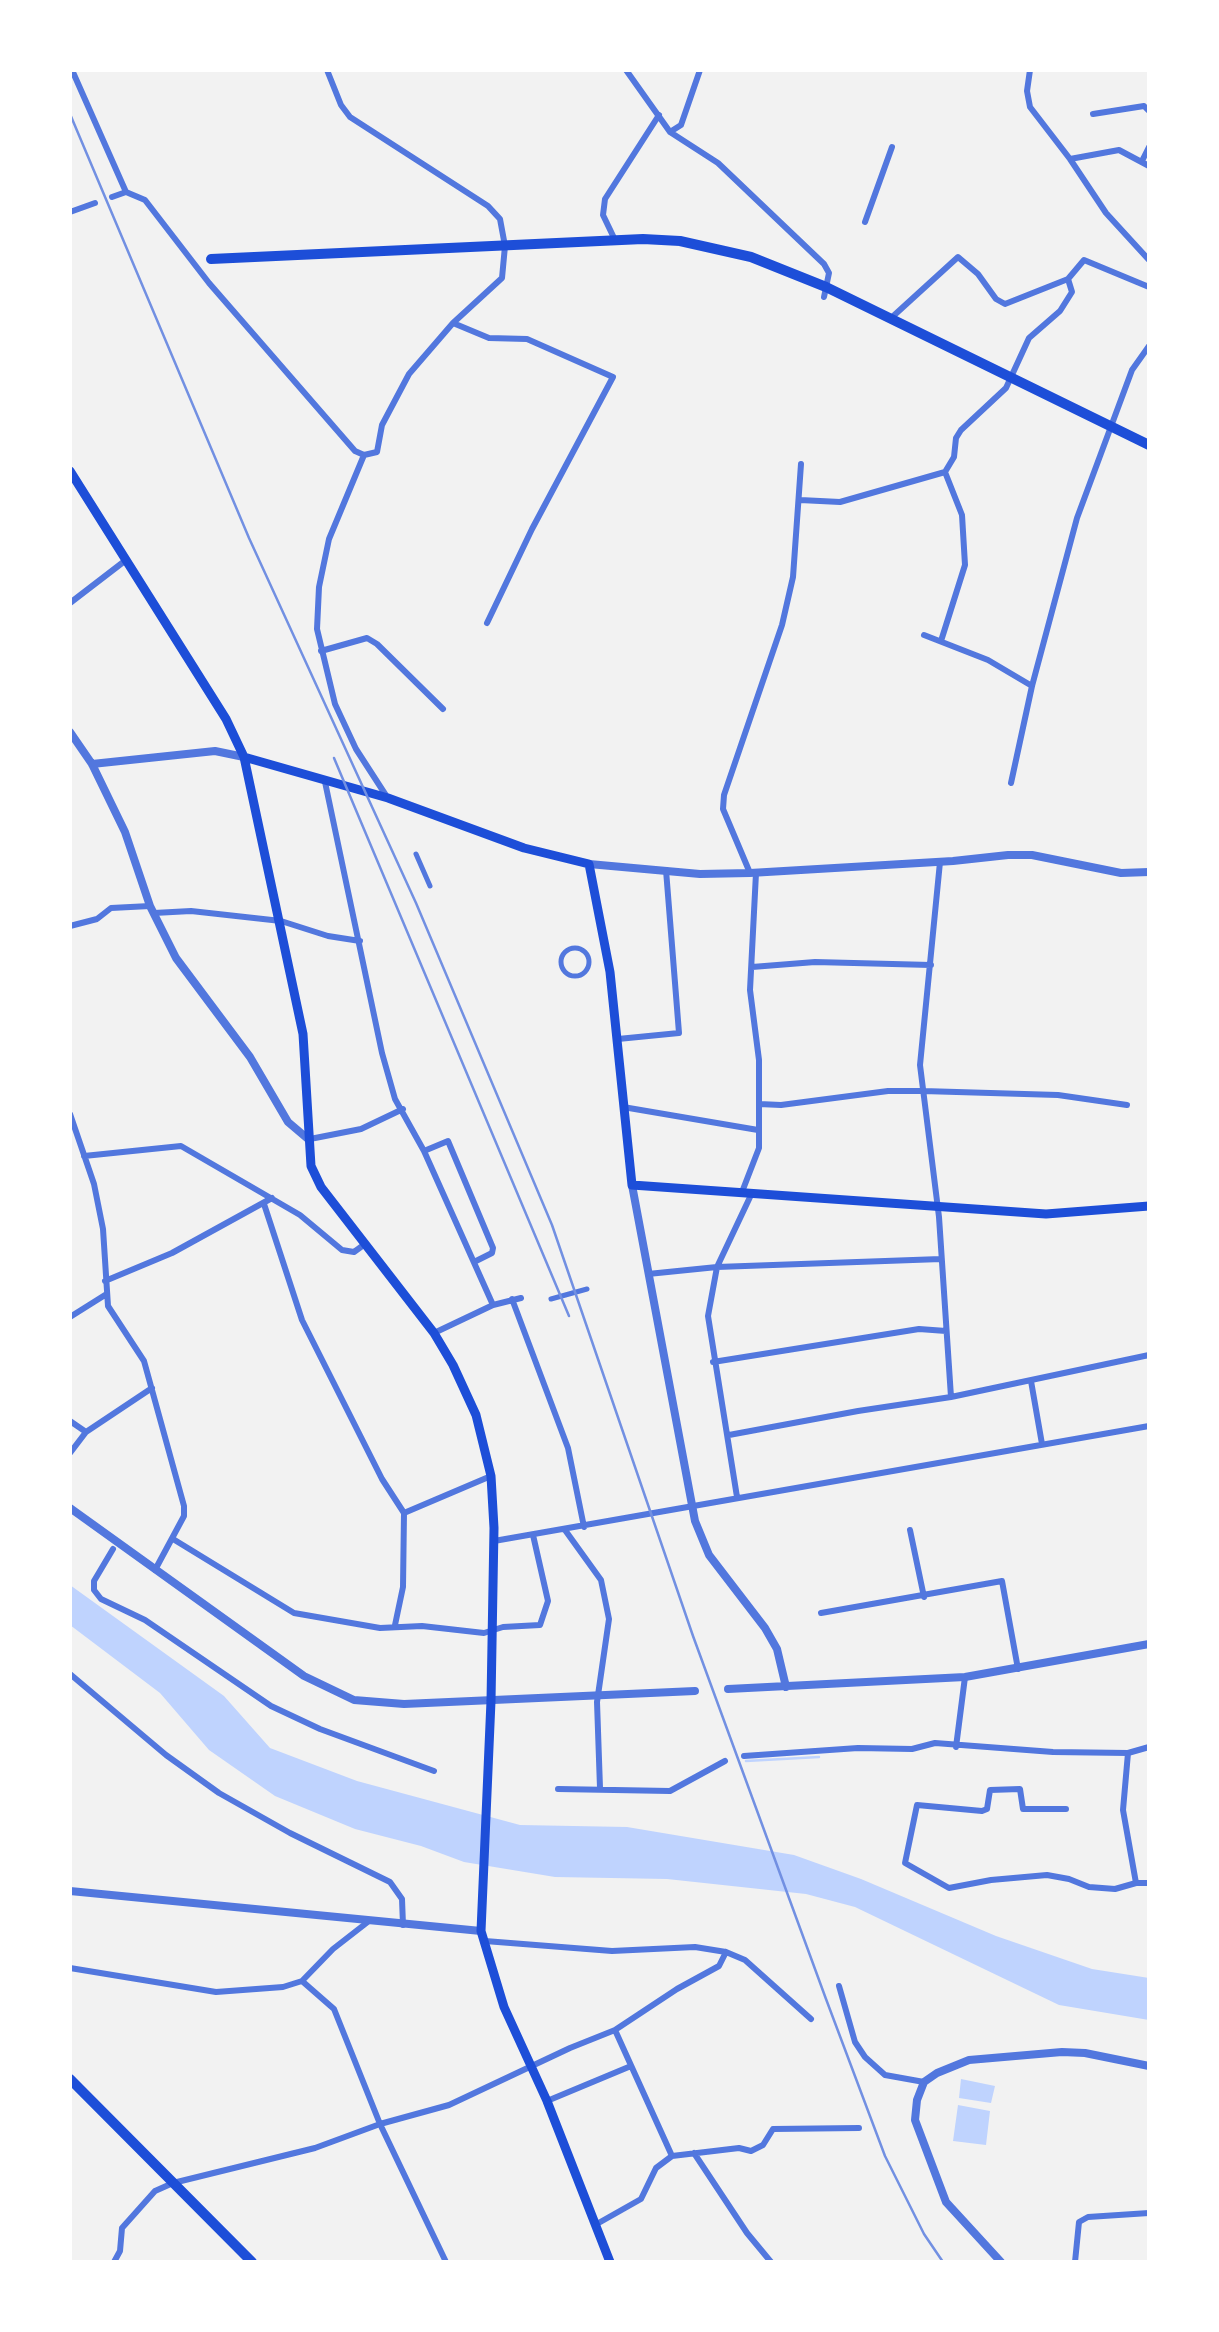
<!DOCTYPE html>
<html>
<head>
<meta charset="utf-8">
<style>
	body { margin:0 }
	#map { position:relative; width:1219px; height:2332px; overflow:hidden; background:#f2f2f2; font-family:"Source Serif 4",serif }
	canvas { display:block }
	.frame { position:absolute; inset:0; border:72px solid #fff; pointer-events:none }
</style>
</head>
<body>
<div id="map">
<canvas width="1219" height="2332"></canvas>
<div class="frame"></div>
</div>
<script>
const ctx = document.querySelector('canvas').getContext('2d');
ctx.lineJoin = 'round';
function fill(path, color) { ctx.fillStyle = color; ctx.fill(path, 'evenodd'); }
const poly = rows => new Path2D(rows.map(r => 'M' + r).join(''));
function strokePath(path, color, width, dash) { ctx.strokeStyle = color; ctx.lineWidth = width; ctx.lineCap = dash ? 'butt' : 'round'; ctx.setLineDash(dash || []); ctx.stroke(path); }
fill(poly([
	[70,1585,224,1696,270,1748,357,1781,520,1825,627,1827,794,1855,861,1879,996,1936,1092,1969,1149,1978,1149,2020,1059,2005,855,1907,806,1894,667,1879,555,1877,464,1862,421,1846,355,1829,275,1796,209,1750,160,1693,70,1625],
	[961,2079,995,2086,991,2103,959,2098],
	[958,2105,990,2111,986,2145,953,2141]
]), '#bfd3fe');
strokePath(poly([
	[746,1761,819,1757]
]), '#bfd3fe', 2.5);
strokePath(poly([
	[416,854,430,886],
	'561 962a14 14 0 1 1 28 0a14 14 0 1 1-28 0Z',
	[551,1299,587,1289]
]), '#5277de', 5);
strokePath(poly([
	[72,70,126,192],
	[626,70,670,132,718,163,824,264,829,273,824,297],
	[1030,70,1027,91,1030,107,1070,159,1106,213,1149,260],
	[1093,114,1144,106,1149,111],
	[670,132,681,125,700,70],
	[1070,159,1119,150,1149,166],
	[1142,161,1149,147],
	[112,197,126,192,145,200,209,283,355,451,364,455,377,452,382,425,409,374,453,323,502,278,505,246,500,219,488,206,350,117,341,105,327,70],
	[70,212,95,203],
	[865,222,892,147],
	[615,240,603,215,605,199,659,115],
	[890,319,958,257,978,274,996,299,1005,304,1068,279,1084,260,1149,287],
	[453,323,489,338,527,339,613,377,532,529,487,623],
	[364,455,329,539,319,587,317,629,335,704,356,749,387,797],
	[800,500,840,502,945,472,954,457,956,438,961,430,1006,388,1029,338,1060,311,1072,292,1068,279],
	[70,603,126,560],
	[924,635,988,660,1032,686],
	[941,641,965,565,962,515,945,472],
	[321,651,367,638,377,644,443,709],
	[325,782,382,1053,395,1099,424,1151,493,1305],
	[1011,783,1032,686,1077,518,1132,370,1149,346],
	[940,862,920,1065,939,1217,951,1397],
	[750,873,723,809,724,795,782,625,793,577,801,464],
	[154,913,191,911,281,921,328,936,360,941],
	[70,926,97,919,111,908,150,906],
	[752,967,815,962,931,965],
	[618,1039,679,1033,666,870],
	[759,1104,781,1105,888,1091,923,1091,1058,1095,1127,1105],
	[623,1107,758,1130],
	[70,1114,94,1184,103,1229,108,1306,144,1361,184,1506,184,1516,155,1570],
	[310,1139,361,1129,403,1109],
	[424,1151,448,1141,493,1248,492,1253,474,1262],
	[84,1156,181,1146,300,1215,342,1250,354,1252,365,1244],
	[742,1192,759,1148,759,1060,750,990,756,873],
	[264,1204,302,1320,382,1479,404,1513,403,1587,395,1625],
	[648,1274,717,1267,941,1259],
	[105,1281,172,1253,272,1198],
	[512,1299,568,1448,584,1527],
	[70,1317,105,1295],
	[434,1333,493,1305,521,1298],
	[713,1362,919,1329,946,1331],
	[1031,1381,1042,1444],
	[70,1421,86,1432],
	[729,1435,858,1411,951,1397,1149,1355],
	[70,1453,86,1432,152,1388],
	[737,1497,708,1316,717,1267,751,1195],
	[404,1513,491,1476],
	[565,1530,601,1580,609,1619,597,1702,600,1788],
	[910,1530,924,1597],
	[173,1539,294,1613,380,1628,422,1626,484,1633,503,1627,540,1625,548,1601,533,1535],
	[494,1541,1149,1426],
	[113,1549,94,1581,94,1590,101,1599,145,1620,271,1706,320,1729,434,1771],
	[821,1613,1002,1581,1018,1669],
	[70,1674,166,1755,219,1793,290,1833,390,1882,402,1899,403,1925],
	[956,1747,965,1677],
	[1128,1753,1123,1810,1136,1883,1149,1883],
	[744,1756,858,1748,912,1749,935,1743,1053,1752,1128,1753,1149,1747],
	[558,1789,670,1791,725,1761],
	[1066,1809,1023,1809,1020,1789,990,1790,987,1809,982,1811,917,1805,905,1863,949,1888,991,1880,1047,1875,1069,1879,1089,1887,1115,1889,1136,1883],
	[485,1941,612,1951,695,1947,726,1952,745,1960,811,2019],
	[70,1968,216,1992,283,1987,302,1981,333,1949,369,1921],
	[302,1981,334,2009,380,2124,446,2262],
	[839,1986,855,2042,865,2057,885,2075,924,2082],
	[615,2030,672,2156],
	[547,2101,631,2066],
	[694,2153,747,2233,771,2262],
	[595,2225,641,2199,656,2168,672,2156,739,2148,751,2151,763,2145,773,2129,859,2128],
	[114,2262,120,2251,122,2228,155,2191,173,2183,315,2148,380,2124,449,2105,570,2048,615,2030,677,1989,719,1966,726,1952],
	[1075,2262,1079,2222,1088,2217,1149,2213]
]), '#5277de', 6);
strokePath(poly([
	[70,732,92,764,125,832,150,906,176,958,250,1057,288,1122,308,1139],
	[92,764,215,751,244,757],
	[589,864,700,874,750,873,953,861,1008,855,1032,855,1121,873,1149,872],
	[632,1185,695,1521,709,1555,765,1628,777,1649,786,1687],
	[70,1508,304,1676,354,1700,404,1704,695,1691],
	[728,1689,965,1677,1149,1644],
	[70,1891,481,1931],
	[1001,2262,946,2202,915,2120,917,2100,924,2082,937,2073,969,2060,1062,2052,1085,2053,1149,2066]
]), '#5277de', 8);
strokePath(poly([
	[70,471,226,719,244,757,303,1034,311,1166,321,1187,434,1333,453,1365,476,1415,491,1476,494,1528,491,1701,481,1931,504,2007,547,2101,610,2262],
	[244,757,388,798,524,848,589,864,610,972,632,1185,1046,1214,1149,1206]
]), '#1d4ed8', 9);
strokePath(poly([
	[211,259,643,239,680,241,751,257,826,287,1149,445],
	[70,2079,252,2262]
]), '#1d4ed8', 10);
strokePath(poly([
	[70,114,249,538,416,903,552,1225,693,1636,826,1999,885,2156,924,2234,943,2262],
	[334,758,569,1316]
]), '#7290e2', 2.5);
</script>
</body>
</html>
